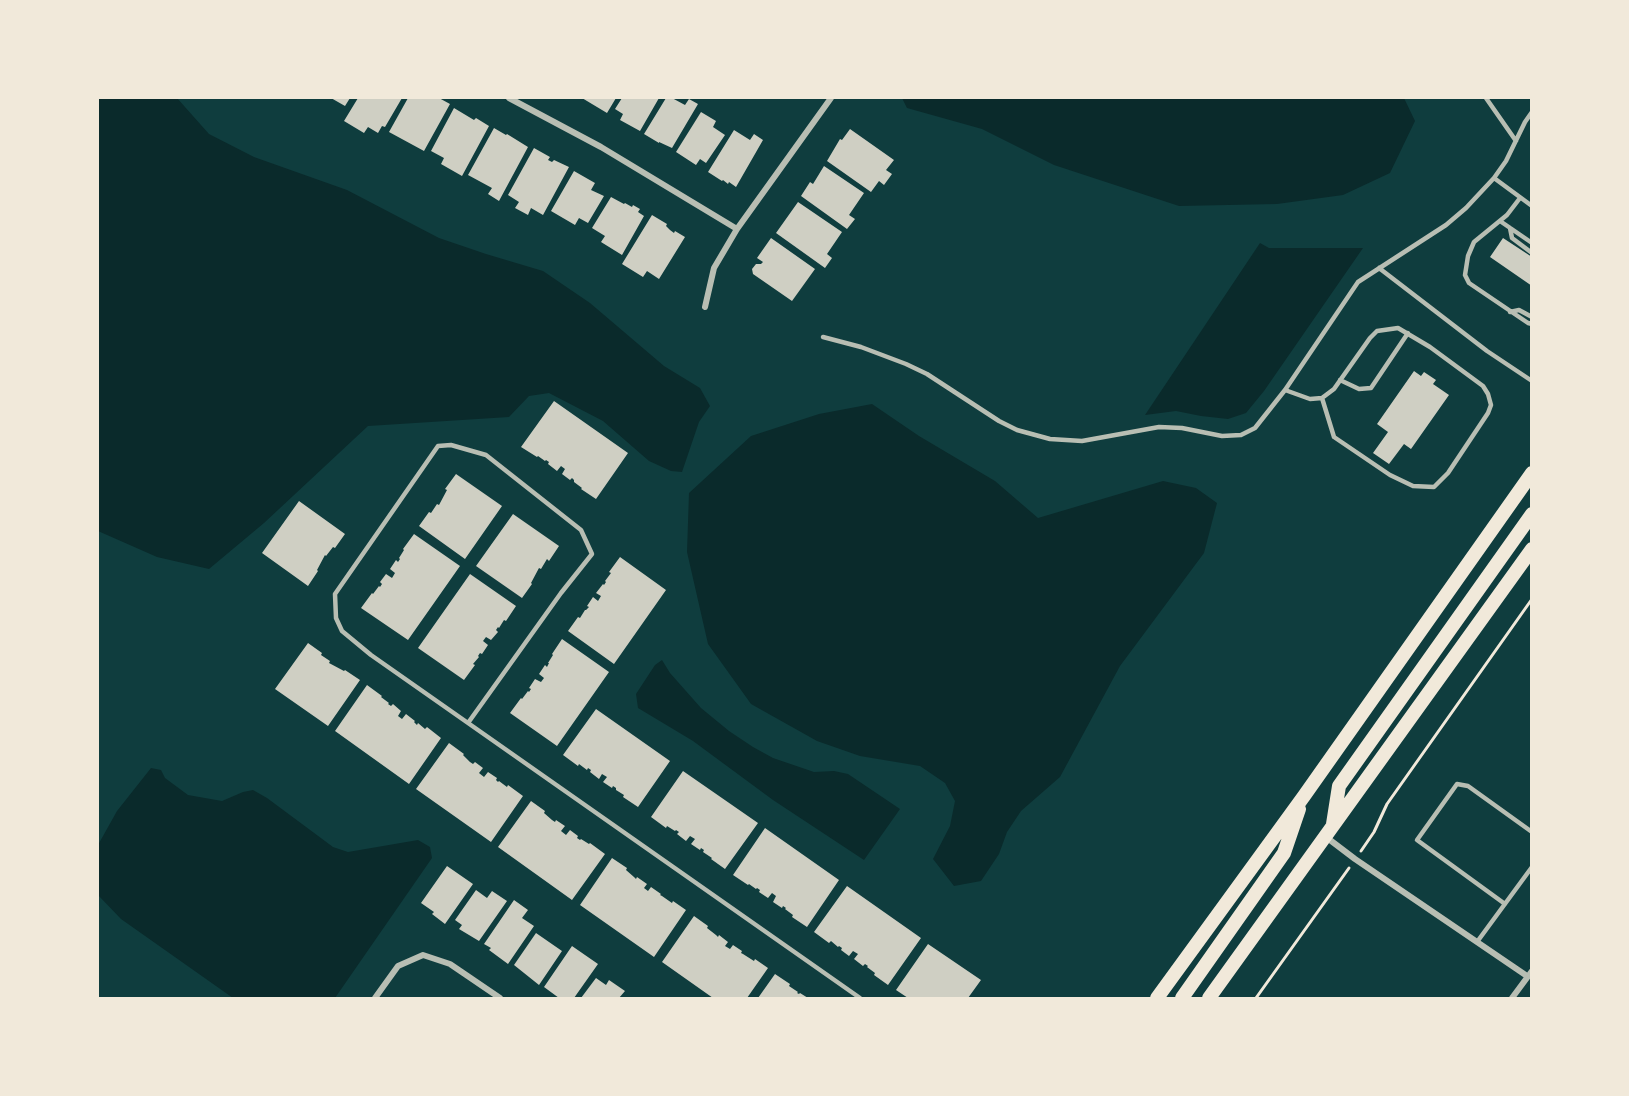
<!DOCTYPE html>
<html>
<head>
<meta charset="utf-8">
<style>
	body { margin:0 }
	#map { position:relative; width:1629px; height:1096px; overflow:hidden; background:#0f3d3e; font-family:"Roboto Condensed",sans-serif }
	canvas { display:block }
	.frame { position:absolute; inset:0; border:99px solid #f1e9da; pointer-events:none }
</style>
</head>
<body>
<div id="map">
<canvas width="1629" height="1096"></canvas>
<div class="frame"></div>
</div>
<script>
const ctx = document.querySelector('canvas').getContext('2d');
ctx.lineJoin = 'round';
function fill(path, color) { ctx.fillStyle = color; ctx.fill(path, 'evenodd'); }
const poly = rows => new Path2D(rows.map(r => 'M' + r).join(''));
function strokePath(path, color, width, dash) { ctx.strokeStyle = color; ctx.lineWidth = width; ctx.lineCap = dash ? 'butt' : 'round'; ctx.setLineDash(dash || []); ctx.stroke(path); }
fill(poly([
	[98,98,177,98,209,134,254,157,347,190,439,238,486,254,543,271,590,303,664,366,700,388,710,406,699,422,682,472,671,471,649,461,603,421,549,393,529,396,509,417,368,426,264,523,209,569,157,557,98,531],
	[902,98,1404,98,1415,121,1390,173,1343,195,1277,204,1179,206,1054,165,982,129,907,108],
	[1260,243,1269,248,1363,248,1264,391,1246,413,1228,419,1201,416,1176,411,1145,415],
	[872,404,919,436,995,481,1038,518,1163,481,1196,488,1217,503,1204,553,1120,666,1060,777,1021,811,1007,832,999,854,981,881,954,886,933,859,950,826,955,801,945,783,920,766,860,756,817,741,751,704,708,644,687,552,689,493,751,436,819,414],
	[662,660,670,673,701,708,729,731,753,747,773,758,814,772,834,771,848,774,900,809,864,860,773,800,693,741,638,708,636,694,655,665],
	[151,768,161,770,165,778,188,795,222,801,243,792,253,790,267,798,333,847,348,852,418,840,430,847,432,858,335,998,233,998,121,919,98,895,98,845,117,811]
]), '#0a2a2b');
fill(poly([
	[331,98,350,98,345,106],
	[358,98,402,98,385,127,382,126,378,133,368,127,364,133,344,121],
	[408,98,439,98,450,104,424,151,389,132],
	[582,98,616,98,607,113],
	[622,98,659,98,640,131,620,120,623,114,615,109],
	[666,98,672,98,685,105,689,99,698,104,672,148,659,142,659,143,644,134],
	[454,108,474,120,476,118,489,126,462,176,441,164,444,158,431,151],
	[701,112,716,121,713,127,725,135,706,163,700,159,696,165,676,152],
	[494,128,506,135,507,134,528,147,499,201,488,194,492,188,468,175],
	[850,129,894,160,886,170,892,174,884,185,879,181,871,192,827,161,840,139,842,140],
	[734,130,750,140,754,134,763,140,736,187,729,182,728,184,723,180,722,181,708,172],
	[534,148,550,157,548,160,552,162,554,160,569,167,543,215,531,208,528,215,515,208,519,202,508,195],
	[824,166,864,193,849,215,855,219,847,229,801,196,810,182,813,184],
	[574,171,595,183,591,190,604,196,588,223,579,218,575,225,551,211],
	[611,197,624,204,625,203,632,207,633,205,640,209,638,212,644,216,622,255,601,242,605,236,592,228],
	[798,202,842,232,827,254,832,258,825,268,776,233],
	[652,215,667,224,666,226,670,230,674,233,675,231,685,237,659,279,647,271,643,277,622,264],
	[771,238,815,269,792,301,753,274,752,269,756,264,761,264,763,262,757,258],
	[1503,238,1532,257,1532,286,1490,257],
	[1414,371,1421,376,1424,372,1436,380,1433,384,1449,395,1411,449,1404,444,1389,464,1373,453,1388,432,1377,424],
	[554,401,628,453,596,499,581,489,582,488,574,482,574,480,572,478,570,480,562,474,565,469,561,466,557,471,548,464,549,462,546,460,545,461,538,456,537,457,521,447],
	[456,474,502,506,465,559,419,526,429,512,431,513,437,504,439,505,447,490,445,489],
	[299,501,345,534,335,548,333,547,326,556,325,555,317,570,318,571,308,586,262,553],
	[513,514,559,546,549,561,547,559,541,569,539,568,531,583,532,584,522,598,476,566],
	[414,534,460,566,408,640,361,608,372,593,373,594,379,586,380,587,382,584,380,582,386,574,392,578,395,573,390,569,396,560,398,562,400,559,399,558,404,550,403,549],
	[620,557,666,590,614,664,568,631,578,617,580,618,585,610,586,610,589,607,587,606,593,597,598,601,601,596,596,593,603,584,604,585,606,582,605,581,611,573,609,572],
	[470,574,516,606,506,621,504,620,499,628,498,627,496,630,498,632,491,640,486,637,483,641,488,645,482,654,480,653,478,656,479,657,473,664,475,665,464,680,418,648],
	[562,639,609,672,557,746,510,713,521,698,522,699,528,691,529,692,531,689,529,688,535,679,541,682,544,678,539,674,545,665,547,667,549,663,548,663,553,655,552,654],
	[308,643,322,653,321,655,330,661,329,663,344,671,345,670,360,680,328,726,275,689],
	[367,685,382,696,381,697,389,703,388,704,391,706,393,704,401,711,398,716,402,719,406,714,415,721,414,722,417,725,418,723,425,729,427,727,441,738,409,784,335,731],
	[596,709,670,761,638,807,623,797,624,795,616,790,616,788,613,786,612,788,603,782,607,777,602,774,599,779,590,772,591,770,588,768,587,770,579,764,578,766,563,755],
	[449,743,464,754,463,755,470,762,473,764,475,762,483,768,479,773,484,777,488,772,497,778,496,780,498,782,499,781,507,787,508,785,523,796,491,842,416,789],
	[683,771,758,823,725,869,711,859,712,858,703,852,704,850,701,848,700,850,691,844,695,839,690,836,686,841,677,834,679,832,676,830,675,831,667,826,666,828,651,817],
	[531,801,545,811,544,813,552,820,555,822,556,820,565,826,561,831,566,835,570,830,578,836,577,838,580,840,581,839,589,844,590,843,605,854,572,900,498,847],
	[765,828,839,880,807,927,792,917,793,915,785,909,786,908,783,906,782,908,773,902,776,896,772,893,768,898,759,892,760,890,757,888,756,889,749,884,748,885,733,875],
	[612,858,627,868,626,870,634,877,636,879,637,877,647,884,644,888,648,891,651,887,661,894,660,895,662,896,672,903,673,901,686,910,654,957,580,905],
	[447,866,473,884,445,924,432,914,434,912,421,903],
	[847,886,921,938,888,985,874,975,875,973,867,967,868,966,865,964,863,966,854,959,858,954,853,951,849,956,841,950,842,948,839,946,838,947,831,941,829,943,814,932],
	[476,890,487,898,492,891,507,901,479,941,459,929,462,925,455,920],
	[514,900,528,910,522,918,534,926,508,964,489,950,491,948,484,944],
	[694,916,708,926,707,928,716,935,718,937,719,935,728,942,725,946,730,949,733,945,742,951,741,953,743,954,754,961,755,959,768,968,747,998,713,998,662,962],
	[536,933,562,951,539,985,514,965],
	[928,944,981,980,968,998,908,998,896,990],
	[572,946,598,964,574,998,559,998,544,987],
	[775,974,790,984,789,986,798,992,797,993,799,994,800,993,808,998,758,998],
	[596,978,606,985,609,980,625,991,619,998,581,998]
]), '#cfcfc3');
strokePath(poly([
	[1361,851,1374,832,1387,804,1532,599],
	[1256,998,1349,868]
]), '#f1e9da', 3);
strokePath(poly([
	[1486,98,1516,141],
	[1494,178,1532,206],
	[1520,198,1507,215,1474,242,1468,256,1465,275,1469,283,1528,323,1532,324],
	[1500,221,1532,243],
	[1510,228,1512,238,1532,253],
	[1379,268,1487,351,1532,381],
	[1510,312,1519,310,1532,317],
	[823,337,861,347,906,364,927,374,999,421,1017,430,1050,439,1082,441,1159,427,1182,428,1222,436,1241,435,1255,428,1285,390,1358,282,1446,225,1466,208,1494,178,1506,161,1525,122,1532,112],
	[1340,380,1359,389,1371,388,1408,333],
	[1285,390,1310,399,1322,398,1334,389,1370,338,1377,331,1398,328,1430,347,1483,386,1488,394,1491,405,1488,413,1448,473,1434,487,1413,486,1390,475,1334,437,1322,398],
	[468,723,561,593,592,554,581,530,486,455,451,445,438,446,335,594,336,618,342,631,371,655,468,723,860,998],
	[1505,904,1417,840,1457,784,1468,786,1532,832],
	[1477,942,1532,867]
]), '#b8beb3', 4.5);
strokePath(poly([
	[509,98,601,147,737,229],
	[705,307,714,268,737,229,831,98],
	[1326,837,1355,859,1527,976],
	[375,998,398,966,423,955,450,964,500,998],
	[1512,998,1532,971]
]), '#b8beb3', 6);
strokePath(poly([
	[1333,824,1339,786,1532,514],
	[1157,998,1304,796,1532,473],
	[1182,998,1284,853,1299,809],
	[1209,998,1532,549]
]), '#f1e9da', 14);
</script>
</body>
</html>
